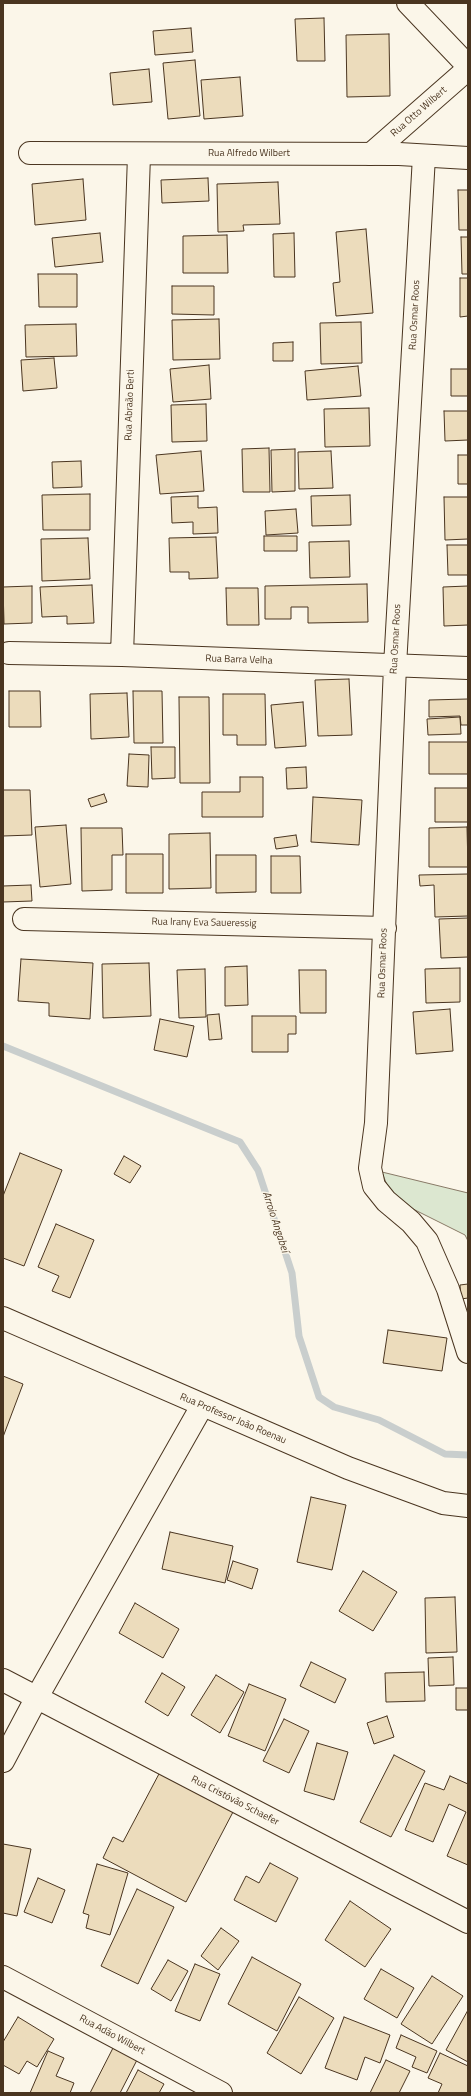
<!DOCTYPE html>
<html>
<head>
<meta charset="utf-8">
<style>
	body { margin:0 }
	#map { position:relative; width:471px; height:2096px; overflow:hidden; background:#fbf6e9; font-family:"Titillium Web",sans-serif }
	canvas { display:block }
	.frame { position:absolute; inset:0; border:4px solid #4a3520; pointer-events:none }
</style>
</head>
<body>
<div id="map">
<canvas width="471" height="2096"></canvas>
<div class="frame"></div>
</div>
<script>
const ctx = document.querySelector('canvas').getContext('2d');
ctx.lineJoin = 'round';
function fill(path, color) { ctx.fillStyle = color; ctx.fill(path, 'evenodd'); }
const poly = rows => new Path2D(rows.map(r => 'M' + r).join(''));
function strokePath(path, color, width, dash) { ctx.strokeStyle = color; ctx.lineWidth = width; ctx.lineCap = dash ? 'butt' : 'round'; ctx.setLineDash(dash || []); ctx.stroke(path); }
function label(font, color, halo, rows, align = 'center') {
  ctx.font = font + ' "Titillium Web",sans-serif'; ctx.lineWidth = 3; ctx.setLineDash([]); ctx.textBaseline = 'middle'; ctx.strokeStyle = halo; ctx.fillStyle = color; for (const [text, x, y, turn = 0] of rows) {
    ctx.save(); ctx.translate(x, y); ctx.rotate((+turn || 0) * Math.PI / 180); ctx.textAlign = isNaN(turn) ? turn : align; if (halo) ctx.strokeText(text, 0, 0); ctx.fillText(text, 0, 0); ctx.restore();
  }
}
const green = poly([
	[382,1172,468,1193,468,1241,465,1235,407,1206,388,1188,382,1172]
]);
fill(green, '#dce7d0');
strokePath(green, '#887966', 1);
strokePath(poly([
	[3,1046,240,1142,258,1170,292,1273,299,1336,319,1397,334,1407,379,1420,445,1454,468,1455]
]), '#c9cecd', 7);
const building = poly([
	[324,18,325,61,297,61,295,19,324,18],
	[191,28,193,52,155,55,153,31,191,28],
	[389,34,390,96,347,97,346,35,389,34],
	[195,60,200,116,168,119,163,63,195,60],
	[149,69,152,102,113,105,110,73,149,69],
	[240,77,243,116,204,119,201,80,240,77],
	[208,178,209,201,162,203,161,180,208,178],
	[83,179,86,220,35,225,32,184,83,179],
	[278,182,280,224,243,225,244,231,218,232,217,184,278,182],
	[458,190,468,190,468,230,459,230,458,190],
	[366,229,373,313,336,316,333,283,340,282,336,232,366,229],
	[100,233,103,262,55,267,52,238,100,233],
	[294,233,295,277,274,277,273,234,294,233],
	[227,235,228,273,183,273,183,236,227,235],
	[461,237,468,237,468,274,462,274,461,237],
	[38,274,77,274,77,307,39,307,38,274],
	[460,278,468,278,468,316,460,317,460,278],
	[172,286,214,286,214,315,172,314,172,286],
	[219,319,220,359,173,360,172,320,219,319],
	[361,322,362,363,321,364,320,323,361,322],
	[76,324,77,356,26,357,25,325,76,324],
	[293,342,293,361,273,361,273,343,293,342],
	[54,358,57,388,23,391,21,360,54,358],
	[209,365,211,399,173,402,170,369,209,365],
	[358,366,361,396,307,400,305,371,358,366],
	[451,369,468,369,468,396,451,396,451,369],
	[206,404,207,441,172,442,171,405,206,404],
	[369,408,370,446,325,447,324,409,369,408],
	[444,411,468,411,468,440,445,441,444,411],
	[269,448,270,492,243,492,242,449,269,448],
	[295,449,295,491,272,492,271,450,295,449],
	[201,451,204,491,160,494,156,455,201,451],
	[331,451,333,488,299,489,298,452,331,451],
	[458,455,468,455,468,484,458,484,458,455],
	[81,461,82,487,53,488,52,462,81,461],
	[90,494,90,530,43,530,42,495,90,494],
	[350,495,351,525,312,526,311,496,350,495],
	[198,496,198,508,217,507,218,533,193,534,193,522,172,523,171,497,198,496],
	[444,497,468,497,468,539,445,540,444,497],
	[296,509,298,533,266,535,265,511,296,509],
	[264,536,297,536,297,551,264,551,264,536],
	[216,537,218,578,189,579,189,572,170,572,169,538,216,537],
	[88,538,90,579,42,581,41,539,88,538],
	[349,541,350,577,310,578,309,542,349,541],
	[447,545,468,545,468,575,448,575,447,545],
	[367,584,368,622,308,623,308,607,291,607,291,619,265,619,265,586,367,584],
	[92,585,94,623,67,624,67,616,42,617,40,587,92,585],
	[32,586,32,623,4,624,3,587,32,586],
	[468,586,468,625,444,626,443,587,468,586],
	[226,588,258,588,259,625,227,625,226,588],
	[349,679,352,735,318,736,315,680,349,679],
	[9,691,40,691,41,727,9,727,9,691],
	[133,691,162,691,163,743,134,743,133,691],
	[127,693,129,737,91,739,90,694,127,693],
	[223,694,265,694,266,745,237,745,237,735,223,735,223,694],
	[179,697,209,697,210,783,180,783,179,697],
	[468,699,468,725,461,725,460,716,429,717,429,700,468,699],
	[303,702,306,746,275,748,271,705,303,702],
	[460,717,461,734,428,735,427,719,460,717],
	[429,742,468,742,468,774,429,774,429,742],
	[151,747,175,747,175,778,152,779,151,747],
	[129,754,149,755,148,787,127,786,129,754],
	[306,767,307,788,287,789,286,768,306,767],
	[240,777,263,777,263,817,202,817,202,792,240,792,240,777],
	[435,788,468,788,468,822,435,822,435,788],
	[3,790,30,790,32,835,3,836,3,790],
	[104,794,107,802,91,807,88,799,104,794],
	[313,797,362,800,359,845,311,842,313,797],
	[66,825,71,884,40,887,35,827,66,825],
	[467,827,468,867,429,867,429,828,467,827],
	[81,828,122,828,123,855,112,855,112,890,82,891,81,828],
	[210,833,211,888,169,889,169,834,210,833],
	[296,835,298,846,276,849,274,838,296,835],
	[126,854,163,854,163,893,126,893,126,854],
	[216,855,256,855,256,892,216,893,216,855],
	[271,856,300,856,301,893,271,893,271,856],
	[468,874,468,916,435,917,434,885,420,886,419,875,468,874],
	[31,885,32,901,3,902,3,886,31,885],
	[468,918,468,957,441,958,439,919,468,918],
	[21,959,93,963,90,1019,49,1016,49,1003,18,1001,21,959],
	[149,963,151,1016,103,1018,102,964,149,963],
	[247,966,248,1005,225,1006,225,967,247,966],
	[460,968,460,1002,426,1003,425,969,460,968],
	[205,969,206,1017,179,1018,177,970,205,969],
	[299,970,326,970,326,1013,300,1013,299,970],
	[450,1009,453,1051,416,1054,413,1012,450,1009],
	[219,1014,222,1039,209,1040,207,1015,219,1014],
	[252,1016,296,1016,296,1034,288,1034,288,1052,252,1052,252,1016],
	[160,1019,194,1026,187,1057,154,1050,160,1019],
	[20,1153,62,1170,24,1266,3,1258,3,1196,20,1153],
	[124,1156,141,1166,130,1183,114,1174,124,1156],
	[56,1224,94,1240,70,1298,52,1291,59,1276,38,1267,56,1224],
	[468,1284,468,1298,461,1299,460,1285,468,1284],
	[388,1330,447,1338,442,1371,383,1363,388,1330],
	[3,1376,23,1384,3,1437,3,1376],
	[311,1497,346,1505,332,1570,297,1562,311,1497],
	[170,1532,233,1546,225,1583,162,1569,170,1532],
	[233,1561,258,1569,252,1589,227,1580,233,1561],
	[363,1571,397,1592,373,1631,339,1611,363,1571],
	[455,1597,457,1652,426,1653,425,1598,455,1597],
	[135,1603,179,1629,163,1658,119,1633,135,1603],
	[453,1657,454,1685,429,1686,428,1658,453,1657],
	[311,1662,346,1679,335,1703,300,1686,311,1662],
	[424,1672,425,1701,386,1702,385,1673,424,1672],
	[162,1673,185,1687,168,1716,145,1702,162,1673],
	[216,1675,244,1692,220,1733,191,1715,216,1675],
	[249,1684,286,1699,265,1751,228,1736,249,1684],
	[456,1688,468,1688,468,1710,456,1710,456,1688],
	[387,1716,394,1737,374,1744,367,1723,387,1716],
	[284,1719,309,1731,289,1773,263,1761,284,1719],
	[317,1743,348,1752,334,1800,304,1791,317,1743],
	[394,1755,425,1771,391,1837,360,1822,394,1755],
	[160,1772,233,1812,186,1902,103,1858,113,1837,123,1842,160,1772],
	[450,1776,468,1784,468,1865,447,1856,466,1812,449,1804,433,1842,405,1830,425,1783,444,1790,450,1776],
	[3,1844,31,1849,17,1916,3,1913,3,1844],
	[270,1863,298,1878,276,1922,234,1900,246,1876,259,1883,270,1863],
	[97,1864,128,1873,110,1935,86,1928,89,1915,83,1913,97,1864],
	[38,1878,65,1890,52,1923,24,1912,38,1878],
	[137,1889,174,1907,138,1984,101,1966,137,1889],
	[350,1901,391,1929,365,1967,325,1940,350,1901],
	[221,1928,239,1941,218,1970,201,1956,221,1928],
	[252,1957,301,1984,277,2031,228,2004,252,1957],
	[168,1960,188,1971,171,2001,151,1989,168,1960],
	[195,1964,220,1974,200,2021,175,2011,195,1964],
	[381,1969,414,1988,397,2018,364,1999,381,1969],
	[432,1976,463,1996,432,2044,401,2024,432,1976],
	[299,1997,334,2018,301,2074,267,2053,299,1997],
	[468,2010,468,2062,446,2050,468,2010],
	[18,2017,54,2039,37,2067,27,2061,19,2074,3,2065,3,2042,18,2017],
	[344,2017,390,2035,380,2063,365,2057,357,2080,325,2068,344,2017],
	[401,2035,437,2051,427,2073,412,2067,416,2057,396,2048,401,2035],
	[113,2048,137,2060,120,2093,90,2093,113,2048],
	[48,2051,64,2058,56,2076,74,2083,70,2093,30,2093,48,2051],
	[440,2053,468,2066,468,2093,438,2093,442,2084,428,2078,440,2053],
	[386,2060,410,2071,399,2093,370,2093,386,2060],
	[138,2070,164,2084,159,2093,126,2093,138,2070]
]);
fill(building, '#ecdcbc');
strokePath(building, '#4a3520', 1);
const street = poly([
	[408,3,468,66],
	[371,154,468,69],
	[424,156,395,666,376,1123,370,1168,374,1186,386,1201,411,1222,427,1241,448,1289,468,1352],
	[9,653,122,655,468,668],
	[122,655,139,155],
	[24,919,385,928],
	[3,1680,468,1922],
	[3,1761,37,1697,202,1406],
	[3,1977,221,2093]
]);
const secondary = poly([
	[30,153,399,154,468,158],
	[3,1318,348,1468,443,1503,468,1506]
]);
strokePath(street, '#4a3520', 24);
strokePath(secondary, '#4a3520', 24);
strokePath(street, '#fbf6e9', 22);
strokePath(secondary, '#fbf6e9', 22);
label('10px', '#4a3520', '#fbf6e9', [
	["Rua Otto Wilbert",419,112,-41],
	["Rua Alfredo Wilbert",249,154],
	["Rua Osmar Roos",415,315,-87],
	["Rua Abraão Berti",130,405,-88],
	["Rua Osmar Roos",396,639,-87],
	["Rua Barra Velha",239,660,2],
	["Rua Irany Eva Saueressig",204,923,1],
	["Rua Osmar Roos",383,963,-88],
	["Rua Professor João Roenau",233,1419,23],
	["Rua Cristóvão Schaefer",235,1801,27],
	["Rua Adão Wilbert",112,2035,28]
]);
label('italic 11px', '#4a3520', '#fbf6e9', [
	["Arroio Angabeí",275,1222,72]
]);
</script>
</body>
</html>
